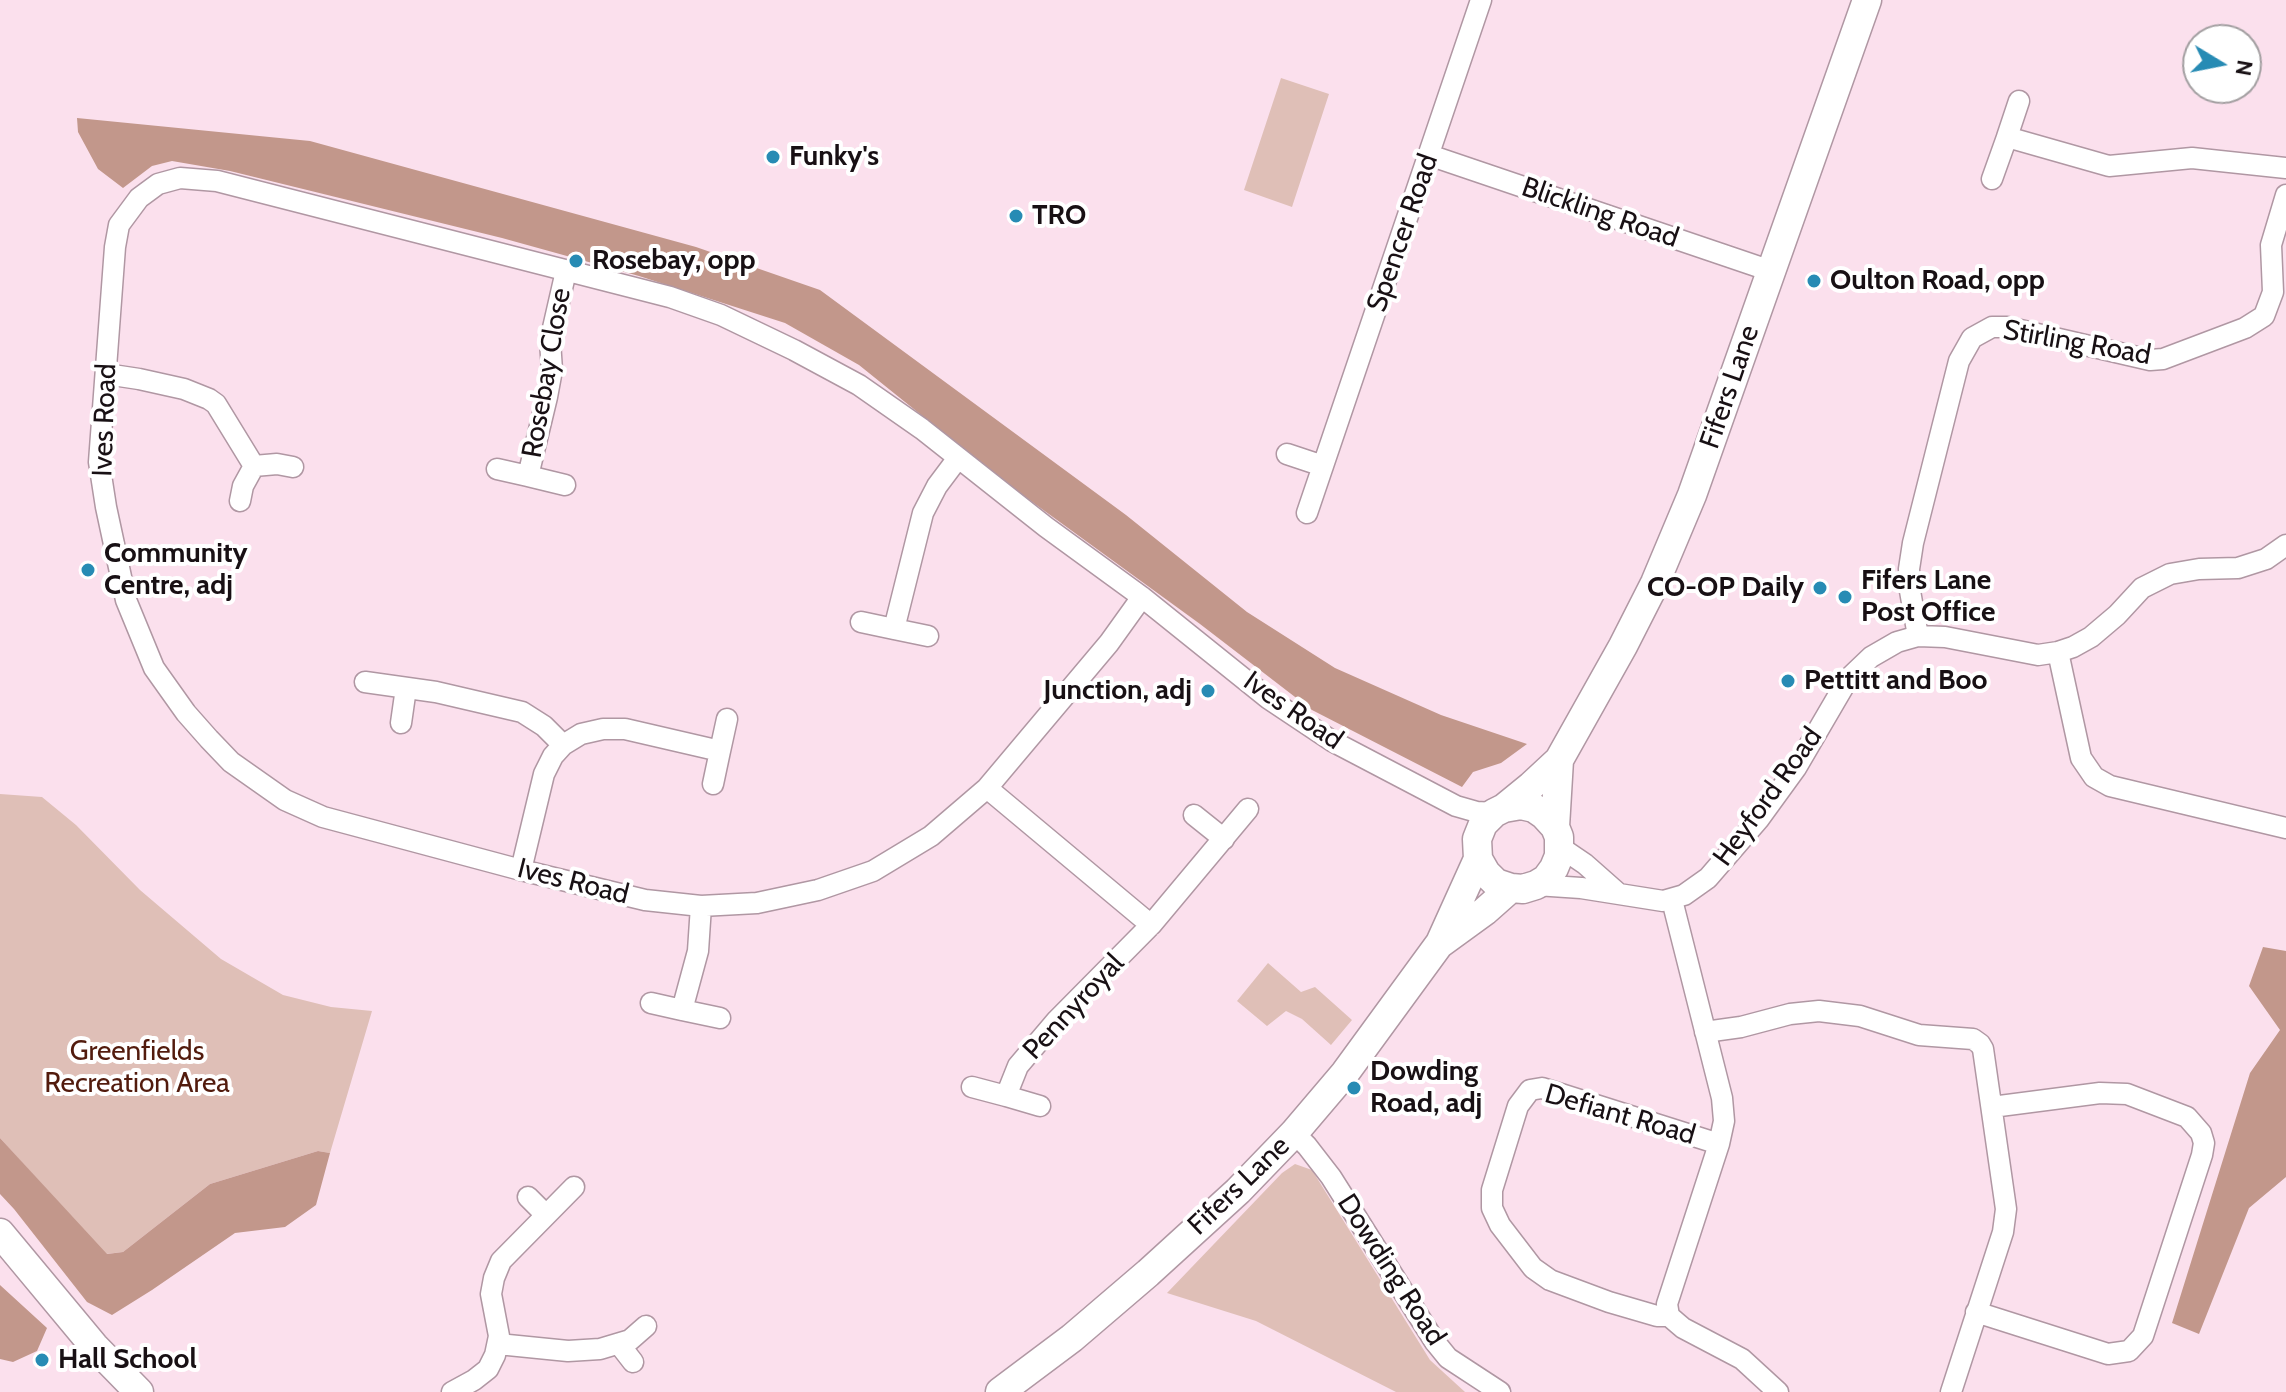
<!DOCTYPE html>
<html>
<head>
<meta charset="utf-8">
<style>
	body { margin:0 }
	#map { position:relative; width:2286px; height:1392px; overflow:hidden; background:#fbe0ed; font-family:Cabin,sans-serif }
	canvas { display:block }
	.north { position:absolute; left:2182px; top:24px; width:80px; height:80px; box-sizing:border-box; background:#fff; border:2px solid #a39fa1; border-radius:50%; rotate:100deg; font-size:22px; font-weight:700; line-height:32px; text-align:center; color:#181014 }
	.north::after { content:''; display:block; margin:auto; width:28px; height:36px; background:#278bb4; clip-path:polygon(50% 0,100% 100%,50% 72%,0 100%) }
</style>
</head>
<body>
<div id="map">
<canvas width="2286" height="1392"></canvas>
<div class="north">N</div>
</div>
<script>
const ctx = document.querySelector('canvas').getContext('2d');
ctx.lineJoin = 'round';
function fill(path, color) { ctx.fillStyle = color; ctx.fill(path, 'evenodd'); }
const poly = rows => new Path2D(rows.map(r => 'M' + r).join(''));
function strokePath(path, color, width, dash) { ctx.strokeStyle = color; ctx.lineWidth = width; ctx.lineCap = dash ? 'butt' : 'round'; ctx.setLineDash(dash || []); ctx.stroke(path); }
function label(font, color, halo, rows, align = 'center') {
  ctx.font = font + ' Cabin,sans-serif'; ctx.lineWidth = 8; ctx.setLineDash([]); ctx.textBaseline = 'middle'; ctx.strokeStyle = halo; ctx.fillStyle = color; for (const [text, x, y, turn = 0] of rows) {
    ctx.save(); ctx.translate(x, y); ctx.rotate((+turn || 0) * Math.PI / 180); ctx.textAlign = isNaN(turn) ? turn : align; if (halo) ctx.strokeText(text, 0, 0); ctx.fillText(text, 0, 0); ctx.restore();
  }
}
fill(poly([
	[1281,78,1329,94,1292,207,1244,190],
	[0,794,42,797,76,825,140,890,221,959,283,995,331,1007,372,1011,330,1153,318,1151,210,1184,123,1252,106,1254,95,1243,0,1138],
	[1268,963,1301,992,1315,987,1352,1020,1331,1045,1302,1019,1286,1011,1267,1026,1237,1001],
	[1295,1164,1312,1170,1430,1360,1465,1392,1396,1392,1256,1321,1167,1293,1282,1173]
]), '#dfbfb7');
fill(poly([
	[77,118,310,141,696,247,820,290,1126,515,1247,612,1335,668,1441,715,1527,744,1501,763,1473,772,1462,787,1312,710,1200,624,1002,480,859,365,785,323,639,276,502,238,230,171,172,161,152,166,123,188,98,169,78,132],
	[2263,947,2286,951,2286,1177,2249,1208,2199,1334,2172,1323,2250,1073,2280,1030,2249,986],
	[0,1138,107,1254,123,1252,210,1184,318,1151,330,1153,316,1205,285,1227,235,1233,152,1290,112,1315,87,1302,14,1209,0,1194],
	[0,1285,47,1328,37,1351,13,1362,0,1359]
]), '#c2978b');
const street = poly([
	[2007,137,2019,101],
	[1429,155,1771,271],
	[1992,179,2007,137,2109,166,2192,158,2286,168],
	[106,374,139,379,184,389,209,399,216,404,254,466,277,464,293,467],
	[1287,454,1323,466],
	[497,469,528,476],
	[565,485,528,476,547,397,552,370,550,341,566,271],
	[240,501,243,486,254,466],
	[1307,513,1481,0],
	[1142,597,1109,643,987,788,931,836,873,871,818,890,757,903,701,906,645,900,521,870,323,817,285,800,231,762,209,739,186,713,154,668,126,600,106,507,99,462,115,247,119,225,139,198,158,184,180,178,217,181,670,297,721,315,794,350,859,385,922,429,1046,527,1142,597,1269,699,1332,741,1456,806,1477,812,1494,813],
	[861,622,894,629],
	[928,636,894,629,923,513,937,486,958,458],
	[1918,636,1910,591,1909,569,1913,543,1959,361,1972,338,1992,327,2007,327,2150,360,2163,359,2245,328,2264,316,2273,292,2271,245,2286,195],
	[2058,652,2081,758,2094,777,2110,786,2286,828],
	[365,682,436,692,522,712,544,726,563,745],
	[401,723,406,688],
	[720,751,727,719],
	[987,788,1151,925],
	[1194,815,1224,839],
	[1560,847,1585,864,1619,894],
	[521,870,544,774,553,756,563,745,581,734,603,729,625,729,720,751,713,784],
	[1536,885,1581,888,1663,901,1684,895,1708,878,1759,819,1796,768,1848,679,1871,657,1897,642,1918,636,1945,637,2038,655,2058,652,2073,647,2091,637,2117,615,2142,588,2170,574,2199,569,2238,568,2266,559,2286,545],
	[1672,900,1722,1098,1724,1121,1719,1144,1667,1304,1669,1316,1683,1328,1742,1359,1778,1392],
	[651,1003,682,1010,698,951,701,906],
	[682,1010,720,1018],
	[1705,1032,1741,1027,1790,1014,1819,1011,1860,1016,1919,1035,1973,1039,1980,1044,1983,1049,2006,1209,2003,1232,1951,1392],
	[972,1087,1006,1096],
	[1040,1106,1006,1096,1018,1066,1057,1020,1151,925,1248,809],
	[1294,1133,1307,1146,1331,1177,1435,1342,1448,1358,1500,1392],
	[528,1197,546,1215],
	[1976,1312,2108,1354,2129,1351,2143,1336,2202,1155,2204,1143,2201,1133,2187,1117,2127,1094,2100,1093,1992,1107],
	[1669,1316,1657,1316,1609,1302,1550,1280,1533,1268,1500,1225,1492,1208,1492,1190,1518,1106,1530,1090,1542,1088,1719,1144],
	[498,1344,568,1351,600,1349,630,1340,646,1326],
	[619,1344,633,1362],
	[452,1392,474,1380,488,1369,495,1355,499,1336,491,1294,494,1278,501,1261,574,1187]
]);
const secondary = poly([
	[1504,808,1521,805,1534,808,1544,815,1555,827,1559,837,1559,856,1554,868,1546,879,1536,885,1523,889,1511,888,1496,883,1486,873,1478,859,1477,839,1483,824,1494,813,1504,808,1531,786,1559,760,1623,646,1655,583,1692,495,1867,0],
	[1555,827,1559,760],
	[1441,943,1485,911,1511,888],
	[0,1233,94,1346,139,1392],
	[1000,1392,1072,1338,1148,1273,1238,1191,1294,1133,1345,1073,1440,943,1478,859]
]);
strokePath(street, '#b097a3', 23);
strokePath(secondary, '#b097a3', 31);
strokePath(street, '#fff', 20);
strokePath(secondary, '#fff', 28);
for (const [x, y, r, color] of [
	[773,157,8,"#278bb4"],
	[1016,216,8,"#278bb4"],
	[576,261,8,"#278bb4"],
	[1814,281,8,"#278bb4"],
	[88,570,8,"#278bb4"],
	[1820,588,8,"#278bb4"],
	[1845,597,8,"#278bb4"],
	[1788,681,8,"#278bb4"],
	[1208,691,8,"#278bb4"],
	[1354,1088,8,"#278bb4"],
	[42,1360,8,"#278bb4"]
]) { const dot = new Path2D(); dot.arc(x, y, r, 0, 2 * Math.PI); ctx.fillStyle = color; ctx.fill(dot); strokePath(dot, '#fff', 3); }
label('bold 28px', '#181014', '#fff', [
	["Funky's",789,157],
	["TRO",1032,216],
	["Rosebay, opp",592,261],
	["Oulton Road, opp",1830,281],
	["Community",104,554],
	["Centre, adj",104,586],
	["Fifers Lane",1861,581],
	["Post Office",1861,613],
	["CO-OP Daily",1804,588,"right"],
	["Pettitt and Boo",1804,681],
	["Junction, adj",1192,691,"right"],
	["Dowding",1370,1072],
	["Road, adj",1370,1104],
	["Hall School",58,1360]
], 'left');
label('28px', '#181014', '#fff', [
	["Blickling Road",1600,213,19],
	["Spencer Road",1403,233,-71],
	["Stirling Road",2077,343,10],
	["Rosebay Close",547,373,-80],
	["Fifers Lane",1730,387,-71],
	["Ives Road",105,420,-88],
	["Ives Road",1293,711,35],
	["Heyford Road",1768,797,-54],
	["Ives Road",573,882,14],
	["Pennyroyal",1074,1007,-47],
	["Defiant Road",1620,1115,16],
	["Fifers Lane",1239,1186,-44],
	["Dowding Road",1391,1270,57]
]);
label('28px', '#521b0d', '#fff', [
	["Greenfields",137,1052],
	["Recreation Area",137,1084]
]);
</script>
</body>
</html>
